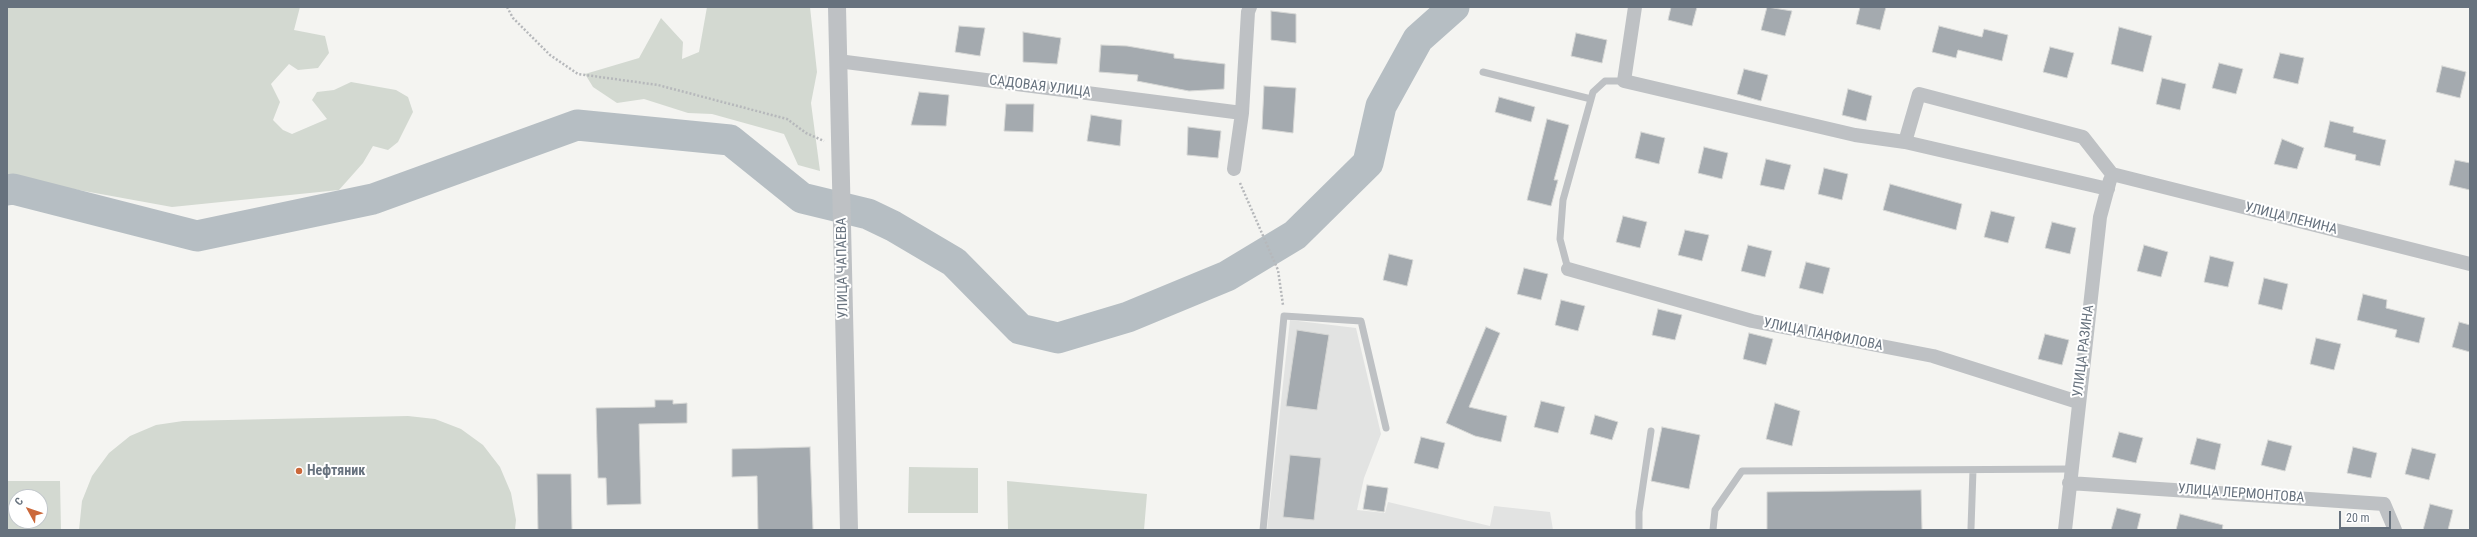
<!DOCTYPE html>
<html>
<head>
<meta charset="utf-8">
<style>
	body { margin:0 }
	#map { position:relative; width:2477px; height:537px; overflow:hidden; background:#f4f4f1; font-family:"Roboto Condensed",sans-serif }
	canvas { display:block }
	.frame { position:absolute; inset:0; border:8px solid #67727e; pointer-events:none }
	.north { position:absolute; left:8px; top:489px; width:40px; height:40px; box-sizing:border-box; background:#fff; border:1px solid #c2c7cb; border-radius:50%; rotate:310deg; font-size:11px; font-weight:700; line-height:16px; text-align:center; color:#67727e }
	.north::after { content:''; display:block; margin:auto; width:14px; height:18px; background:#cb683a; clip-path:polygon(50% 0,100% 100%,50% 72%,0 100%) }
	.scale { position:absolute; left:2339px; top:511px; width:52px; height:18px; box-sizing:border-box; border:2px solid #67727e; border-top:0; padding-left:5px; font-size:12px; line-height:14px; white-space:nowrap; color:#67727e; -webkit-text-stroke:3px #fff; paint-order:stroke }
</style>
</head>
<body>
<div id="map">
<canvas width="2477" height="537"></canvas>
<div class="frame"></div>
<div class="north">С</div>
<div class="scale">20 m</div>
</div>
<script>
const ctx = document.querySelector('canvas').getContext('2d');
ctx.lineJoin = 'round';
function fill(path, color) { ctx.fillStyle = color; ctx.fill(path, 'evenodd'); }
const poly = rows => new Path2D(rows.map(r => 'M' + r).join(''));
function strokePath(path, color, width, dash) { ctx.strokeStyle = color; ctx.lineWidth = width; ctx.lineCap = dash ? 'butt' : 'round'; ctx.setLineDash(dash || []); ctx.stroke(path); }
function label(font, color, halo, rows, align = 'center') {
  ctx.font = font + ' "Roboto Condensed",sans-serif'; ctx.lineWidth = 4; ctx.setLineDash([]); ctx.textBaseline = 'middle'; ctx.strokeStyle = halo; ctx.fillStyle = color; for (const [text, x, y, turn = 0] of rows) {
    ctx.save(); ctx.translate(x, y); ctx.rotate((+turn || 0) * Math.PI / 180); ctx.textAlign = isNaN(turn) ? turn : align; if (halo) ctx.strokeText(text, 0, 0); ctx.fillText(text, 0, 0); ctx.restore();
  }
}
fill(poly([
	[1290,320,1356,328,1381,434,1364,478,1357,510,1385,513,1388,502,1490,526,1494,506,1550,512,1553,530,1267,530]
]), '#e2e3e2');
fill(poly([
	[7,7,300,7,294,30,325,36,329,53,318,68,298,70,289,64,271,84,280,102,273,120,283,130,292,134,327,119,312,100,317,92,334,90,351,82,396,90,408,97,413,112,398,142,388,150,373,146,363,163,339,190,172,207,7,177],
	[707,7,810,7,817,72,811,103,820,171,798,165,784,134,712,114,688,113,644,99,617,103,593,87,585,74,639,58,661,18,683,42,682,59,699,52],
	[408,416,435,419,461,429,483,445,500,467,511,493,516,520,515,530,79,530,82,501,92,476,109,453,130,436,156,425,183,421],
	[909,467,978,468,978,513,908,513],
	[7,481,60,481,61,530,7,530],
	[16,497,40,497,40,521,16,521],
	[1007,481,1147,494,1144,530,1008,530]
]), '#d3d9d1');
strokePath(poly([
	[7,190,13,189,197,236,373,199,577,125,730,140,802,198,868,214,893,226,954,262,1020,329,1058,338,1128,317,1227,276,1295,235,1368,163,1381,106,1418,39,1454,7]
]), '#b6bec3', 31);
const building = poly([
	[1671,7,1697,7,1692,26,1668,20,1671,7],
	[1767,7,1792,11,1785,36,1761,30,1767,7],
	[1860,7,1886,7,1880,30,1856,24,1860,7],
	[1271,11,1296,14,1296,43,1271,40,1271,11],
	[959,26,985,28,980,56,955,52,959,26],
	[1939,26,1982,37,1984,29,2008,35,2002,61,1958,50,1956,58,1932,52,1939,26],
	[2119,27,2152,36,2143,72,2111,64,2119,27],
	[1023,32,1061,38,1057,64,1023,62,1023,32],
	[1576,33,1607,40,1602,63,1571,56,1576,33],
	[1101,45,1127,46,1174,54,1174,58,1225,64,1224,89,1189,91,1137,81,1138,75,1099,72,1101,45],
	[2050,47,2074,53,2067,78,2043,72,2050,47],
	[2280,53,2304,58,2298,84,2273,78,2280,53],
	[2219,63,2243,69,2236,94,2212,88,2219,63],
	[2442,66,2466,72,2460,98,2436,92,2442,66],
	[1744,69,1768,75,1761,101,1737,94,1744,69],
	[2162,78,2186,84,2180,110,2156,104,2162,78],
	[1264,86,1296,88,1293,133,1262,129,1264,86],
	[1848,89,1872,96,1866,121,1842,115,1848,89],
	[919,92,949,95,946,126,911,125,919,92],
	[1499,97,1535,107,1531,122,1495,112,1499,97],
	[1006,104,1034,104,1033,132,1004,131,1006,104],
	[1091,115,1122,120,1120,146,1087,141,1091,115],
	[1547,119,1569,125,1554,180,1558,180,1551,206,1527,200,1547,119],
	[2330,121,2354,127,2353,132,2386,140,2380,166,2355,160,2356,155,2324,147,2330,121],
	[1188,127,1221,131,1218,158,1187,155,1188,127],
	[1641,132,1665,138,1659,164,1635,158,1641,132],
	[2282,139,2304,148,2297,169,2274,164,2282,139],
	[1704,147,1728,153,1722,179,1698,173,1704,147],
	[1766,159,1791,165,1784,190,1760,185,1766,159],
	[2455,160,2470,163,2470,190,2449,185,2455,160],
	[1824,168,1848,174,1842,200,1818,194,1824,168],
	[1890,184,1962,204,1956,230,1883,210,1890,184],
	[1991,211,2015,217,2008,243,1984,237,1991,211],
	[1623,216,1647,222,1640,248,1616,242,1623,216],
	[2052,222,2076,228,2070,254,2045,248,2052,222],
	[1685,230,1709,235,1702,261,1678,255,1685,230],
	[1748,245,1772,251,1765,277,1741,271,1748,245],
	[2144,245,2168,252,2161,277,2137,271,2144,245],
	[1389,254,1413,260,1407,286,1383,280,1389,254],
	[2210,256,2234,262,2228,287,2204,282,2210,256],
	[1806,262,1830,268,1823,294,1799,288,1806,262],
	[1524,268,1548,274,1541,300,1517,294,1524,268],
	[2264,278,2288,284,2282,310,2258,304,2264,278],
	[2363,294,2387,300,2386,308,2425,318,2419,343,2395,337,2397,330,2357,320,2363,294],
	[1561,300,1585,306,1578,331,1555,325,1561,300],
	[1658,309,1682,315,1675,340,1652,335,1658,309],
	[2459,322,2470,325,2470,352,2452,347,2459,322],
	[1486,327,1500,333,1469,407,1507,416,1501,442,1475,436,1446,423,1486,327],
	[1297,330,1329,335,1317,410,1286,406,1297,330],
	[1749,333,1773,339,1766,365,1743,359,1749,333],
	[2045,334,2069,340,2062,365,2038,359,2045,334],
	[2316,338,2341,344,2334,370,2310,364,2316,338],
	[655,400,673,400,673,404,687,403,687,423,639,424,641,504,607,505,606,478,598,478,596,408,655,407,655,400],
	[1541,401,1565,407,1558,433,1534,427,1541,401],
	[1775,403,1800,411,1792,446,1766,439,1775,403],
	[1595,415,1618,422,1612,440,1590,434,1595,415],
	[1662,427,1700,435,1689,489,1651,481,1662,427],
	[2119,432,2143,438,2136,463,2112,457,2119,432],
	[1421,437,1445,443,1438,469,1414,463,1421,437],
	[2197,438,2221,444,2215,470,2190,464,2197,438],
	[2268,440,2292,446,2285,471,2261,465,2268,440],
	[810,447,813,530,758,530,757,476,732,477,732,449,810,447],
	[2353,447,2377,453,2371,478,2347,473,2353,447],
	[2412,448,2436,454,2429,480,2405,474,2412,448],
	[1290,455,1321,458,1314,520,1283,517,1290,455],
	[537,474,571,474,572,530,538,530,537,474],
	[1367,485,1388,488,1384,512,1363,509,1367,485],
	[1921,490,1922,530,1767,530,1767,492,1921,490],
	[2430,504,2453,510,2448,530,2423,530,2430,504],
	[2117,508,2141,514,2137,530,2111,530,2117,508],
	[2180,514,2223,525,2222,530,2176,530,2180,514]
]);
fill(building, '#a4aaaf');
strokePath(building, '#d5d6d4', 1);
strokePath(poly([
	[507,7,513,18,550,55,578,74,658,85,787,119,806,133,824,141],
	[1240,183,1278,270,1283,305]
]), '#b6b8bb', 2.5, [2, 2]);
strokePath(poly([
	[1483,72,1591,99],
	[1568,269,1560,239,1563,200,1593,92,1605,81,1624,81],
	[1971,528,1973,470],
	[1263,530,1284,316,1361,321,1386,428],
	[1639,530,1639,512,1651,431],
	[1713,530,1715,510,1742,471,2070,469]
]), '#bec1c4', 7);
strokePath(poly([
	[1635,7,1624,81,1855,135,1905,142,2108,189],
	[838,61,1242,113],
	[1905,142,1919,94,2083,137,2112,174],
	[1234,169,1242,113,1248,12,1250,7],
	[2112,174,2470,264],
	[1568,269,1752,321,1933,356,2078,402],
	[2069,483,2384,504,2395,530],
	[2065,530,2100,217,2110,180]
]), '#bec1c4', 14);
strokePath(poly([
	[837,7,849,530]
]), '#bec1c4', 18);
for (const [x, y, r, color] of [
	[299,471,4,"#cb683a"]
]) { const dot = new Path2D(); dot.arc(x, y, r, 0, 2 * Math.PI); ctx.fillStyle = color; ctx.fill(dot); strokePath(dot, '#fff', 1.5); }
label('14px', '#67727e', '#fff', [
	["САДОВАЯ УЛИЦА",1040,87,7],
	["УЛИЦА ЛЕНИНА",2291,219,14],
	["УЛИЦА ЧАПАЕВА",843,268,-91],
	["УЛИЦА ПАНФИЛОВА",1823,335,11],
	["УЛИЦА РАЗИНА",2084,351,-83],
	["УЛИЦА ЛЕРМОНТОВА",2241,494,4]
]);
label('bold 14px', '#67727e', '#fff', [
	["Нефтяник",307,471]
], 'left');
</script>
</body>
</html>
